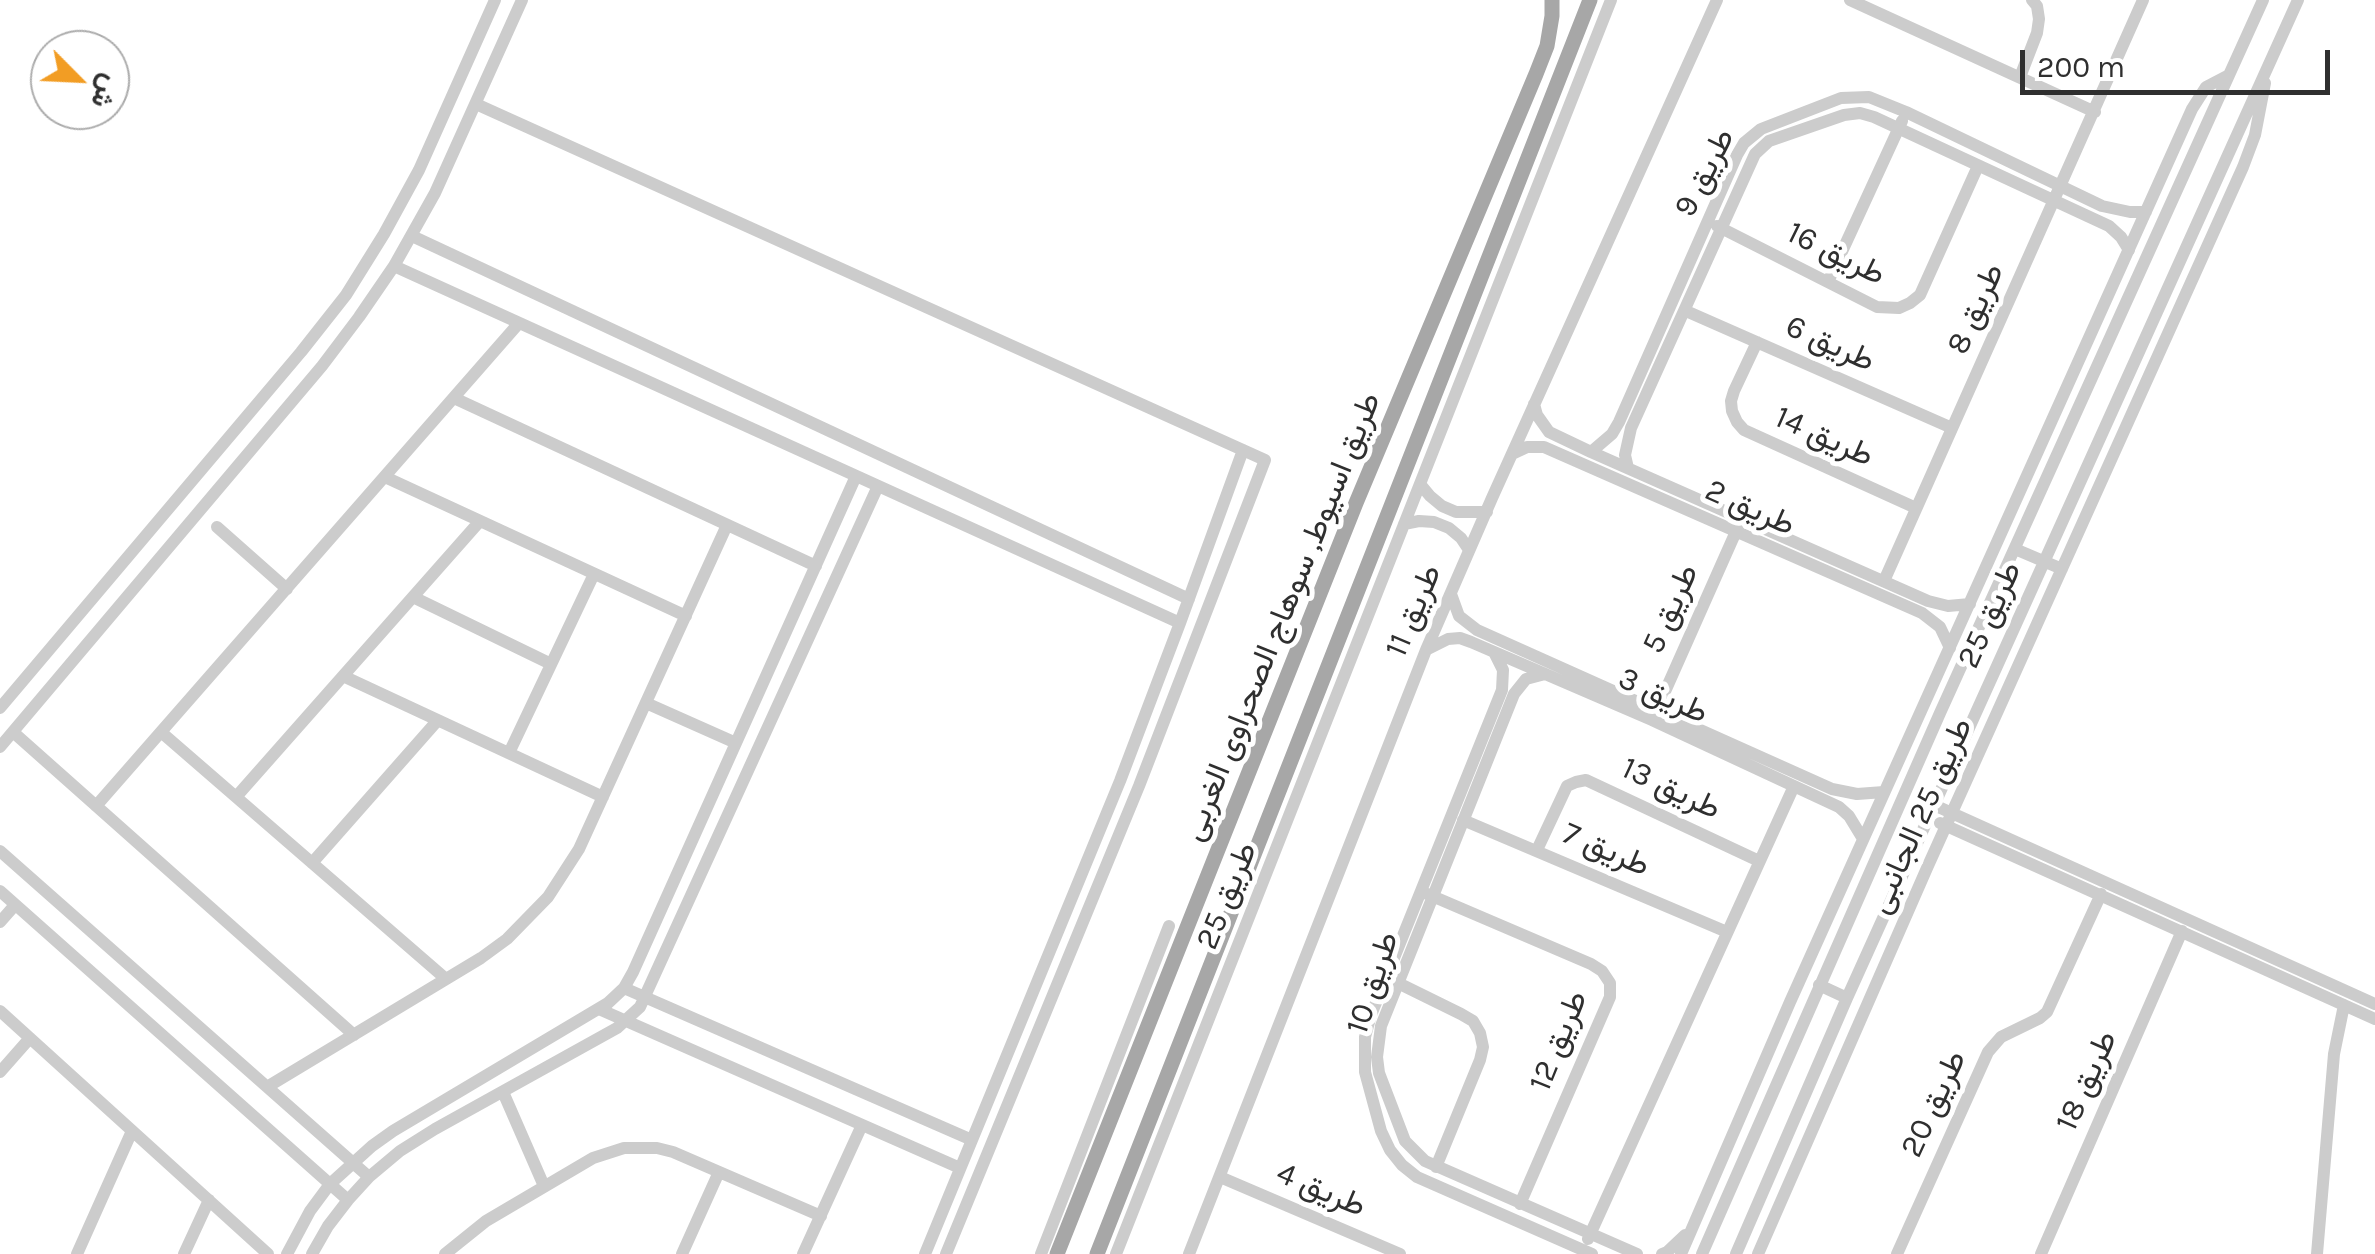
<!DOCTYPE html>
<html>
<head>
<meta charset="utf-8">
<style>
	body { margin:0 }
	#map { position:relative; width:2375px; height:1254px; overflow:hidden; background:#fff; font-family:Karla,Vazirmatn,sans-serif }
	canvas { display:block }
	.north { position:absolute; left:30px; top:30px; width:100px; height:100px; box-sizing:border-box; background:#fff; border:2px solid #acacac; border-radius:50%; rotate:114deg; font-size:28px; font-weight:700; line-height:40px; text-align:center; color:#2f2f2f }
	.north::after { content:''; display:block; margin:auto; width:35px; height:45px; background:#f29d24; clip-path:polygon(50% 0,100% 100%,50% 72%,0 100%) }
	.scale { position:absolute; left:2020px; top:50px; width:310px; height:45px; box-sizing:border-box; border:5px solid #2f2f2f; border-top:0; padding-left:12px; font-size:30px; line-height:35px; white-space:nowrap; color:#2f2f2f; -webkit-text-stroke:8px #fff; paint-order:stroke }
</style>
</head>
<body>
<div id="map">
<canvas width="2375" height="1254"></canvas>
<div class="north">ش</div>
<div class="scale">200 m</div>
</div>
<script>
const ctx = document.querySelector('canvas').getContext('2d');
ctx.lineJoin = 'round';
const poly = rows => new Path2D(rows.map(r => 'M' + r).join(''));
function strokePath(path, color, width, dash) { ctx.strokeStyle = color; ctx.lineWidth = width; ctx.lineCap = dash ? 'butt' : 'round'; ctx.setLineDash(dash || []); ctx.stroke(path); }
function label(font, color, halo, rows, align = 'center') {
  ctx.font = font + ' Karla,Vazirmatn,sans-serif'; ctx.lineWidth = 10; ctx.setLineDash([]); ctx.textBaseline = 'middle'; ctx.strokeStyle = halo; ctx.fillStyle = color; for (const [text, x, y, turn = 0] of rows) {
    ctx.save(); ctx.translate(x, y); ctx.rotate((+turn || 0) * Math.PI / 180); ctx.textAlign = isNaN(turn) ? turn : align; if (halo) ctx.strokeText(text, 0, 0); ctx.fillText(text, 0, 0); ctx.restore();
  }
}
strokePath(poly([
	[1850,0,2095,112],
	[2020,77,2037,33,2039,19,2037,6,2032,0],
	[476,104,1265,460,1139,786,946,1254],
	[1717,226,1877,307,1899,308,1910,303,1920,295,1978,166],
	[412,236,1189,599],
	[394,266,1180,623],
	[1828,282,1902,121],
	[1686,311,1952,428],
	[1757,342,1734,391,1731,401,1732,411,1737,422,1744,430,1916,508],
	[454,398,816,566],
	[1534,404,1537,415,1549,432,1591,452,1928,601,1948,606,1970,604],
	[1591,452,1612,434,1619,422,1737,155,1744,143,1761,129,1841,98,1869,97,1906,112,2102,206,2130,212,2146,212],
	[1512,454,1527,447,1544,447,1922,613,1940,627,1950,648],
	[1628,468,1625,455,1631,428,1755,154,1769,141,1844,115,1860,113,1874,117,2109,226,2121,237,2129,250],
	[385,477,686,616],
	[1420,484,1430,496,1442,506,1456,512,1487,512],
	[1404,524,1419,521,1434,522,1449,528,1461,538,1469,550],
	[217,527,287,589],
	[2015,549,2062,569],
	[1884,581,2143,0],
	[1451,594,1459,616,1477,630,1832,789,1857,794,1884,792],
	[413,597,551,664],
	[1428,649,1448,639,1460,638,1471,642,1652,720,1839,807,1849,816,1863,839],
	[1494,652,1503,670,1502,690,1371,1015,1365,1037,1365,1072,1381,1131,1390,1150,1402,1165,1417,1177,1592,1254],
	[1545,674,1526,679,1514,694,1381,1026,1377,1057,1379,1073,1405,1141,1425,1161,1637,1254],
	[343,676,603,797],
	[646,703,736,743],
	[0,708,301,352,346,295,384,234,419,170,495,0],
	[1655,714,1738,527],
	[13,732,354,1035],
	[161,732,446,979],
	[0,747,322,366,359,317,394,266,435,193,522,0],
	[509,753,594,574],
	[236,797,480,521],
	[1934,805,2375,1004],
	[96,806,519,323],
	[1463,820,1727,932],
	[1940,823,2375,1019],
	[1537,850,1567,786,1576,782,1586,780,1759,861],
	[0,851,369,1177],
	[312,863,438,720],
	[0,891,348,1200],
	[1425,893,1591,964,1602,971,1610,983,1610,997,1520,1204],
	[0,922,15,905],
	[1398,983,1461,1014,1473,1021,1480,1033,1483,1047,1480,1060,1436,1167],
	[1819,985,1847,998],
	[624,988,972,1140],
	[599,1009,960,1168],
	[0,1011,268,1254],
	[0,1072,30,1038],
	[267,1087,481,958,507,939,548,897,579,849,727,525],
	[503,1092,544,1186],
	[1220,1177,1400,1254],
	[1588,1239,1794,786],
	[77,1254,132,1131],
	[184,1254,209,1200],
	[287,1254,310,1211,330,1184,372,1146,393,1131,608,1003,624,988,633,972,856,476],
	[312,1254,328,1226,348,1200,369,1177,400,1151,435,1129,617,1028,640,1007,878,486],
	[445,1254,486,1221,593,1158,624,1148,657,1148,673,1152,821,1216],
	[682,1254,719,1172],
	[803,1254,862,1125],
	[925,1254,1120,781,1180,623,1243,450],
	[1041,1254,1169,926],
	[1116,1254,1611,0],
	[1189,1254,1426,650,1492,498,1717,0],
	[1662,1254,1667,1252,1685,1235],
	[1681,1254,1790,1002,2192,109,2206,87,2229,75],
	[1702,1254,1940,713,2263,0],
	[1736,1254,1847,998,2298,0],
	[1758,1254,1927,868,2243,167,2255,135,2265,83],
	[1897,1254,1988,1052,2001,1037,2040,1018,2047,1012,2101,894],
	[2041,1254,2182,931],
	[2317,1254,2334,1054,2344,1005]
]), '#ccc', 12);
strokePath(poly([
	[1057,1254,1356,503,1536,74,1547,46,1552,16,1552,0],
	[1097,1254,1590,0]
]), '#a7a7a7', 15);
label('32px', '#2f2f2f', '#fff', [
	["طريق 9",1705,173,-63],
	["طريق 16",1836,254,26],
	["طريق 8",1976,309,-66],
	["طريق 6",1830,344,24],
	["طريق 14",1824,437,24],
	["طريق 2",1750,508,24],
	["طريق 5",1671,609,-66],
	["طريق 11",1414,611,-67],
	["طريق 25",1990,615,-66],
	["طريق اسيوط, سوهاج الصحراوى الغربى",1282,617,-68],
	["طريق 3",1663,696,24],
	["طريق 13",1671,789,25],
	["طريق 25 الجانبى",1921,816,-66],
	["طريق 7",1606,850,23],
	["طريق 25",1227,896,-68],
	["طريق 10",1373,983,-72],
	["طريق 12",1559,1041,-68],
	["طريق 18",2087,1081,-66],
	["طريق 20",1934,1104,-65],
	["طريق 4",1321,1190,23]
]);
</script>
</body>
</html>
